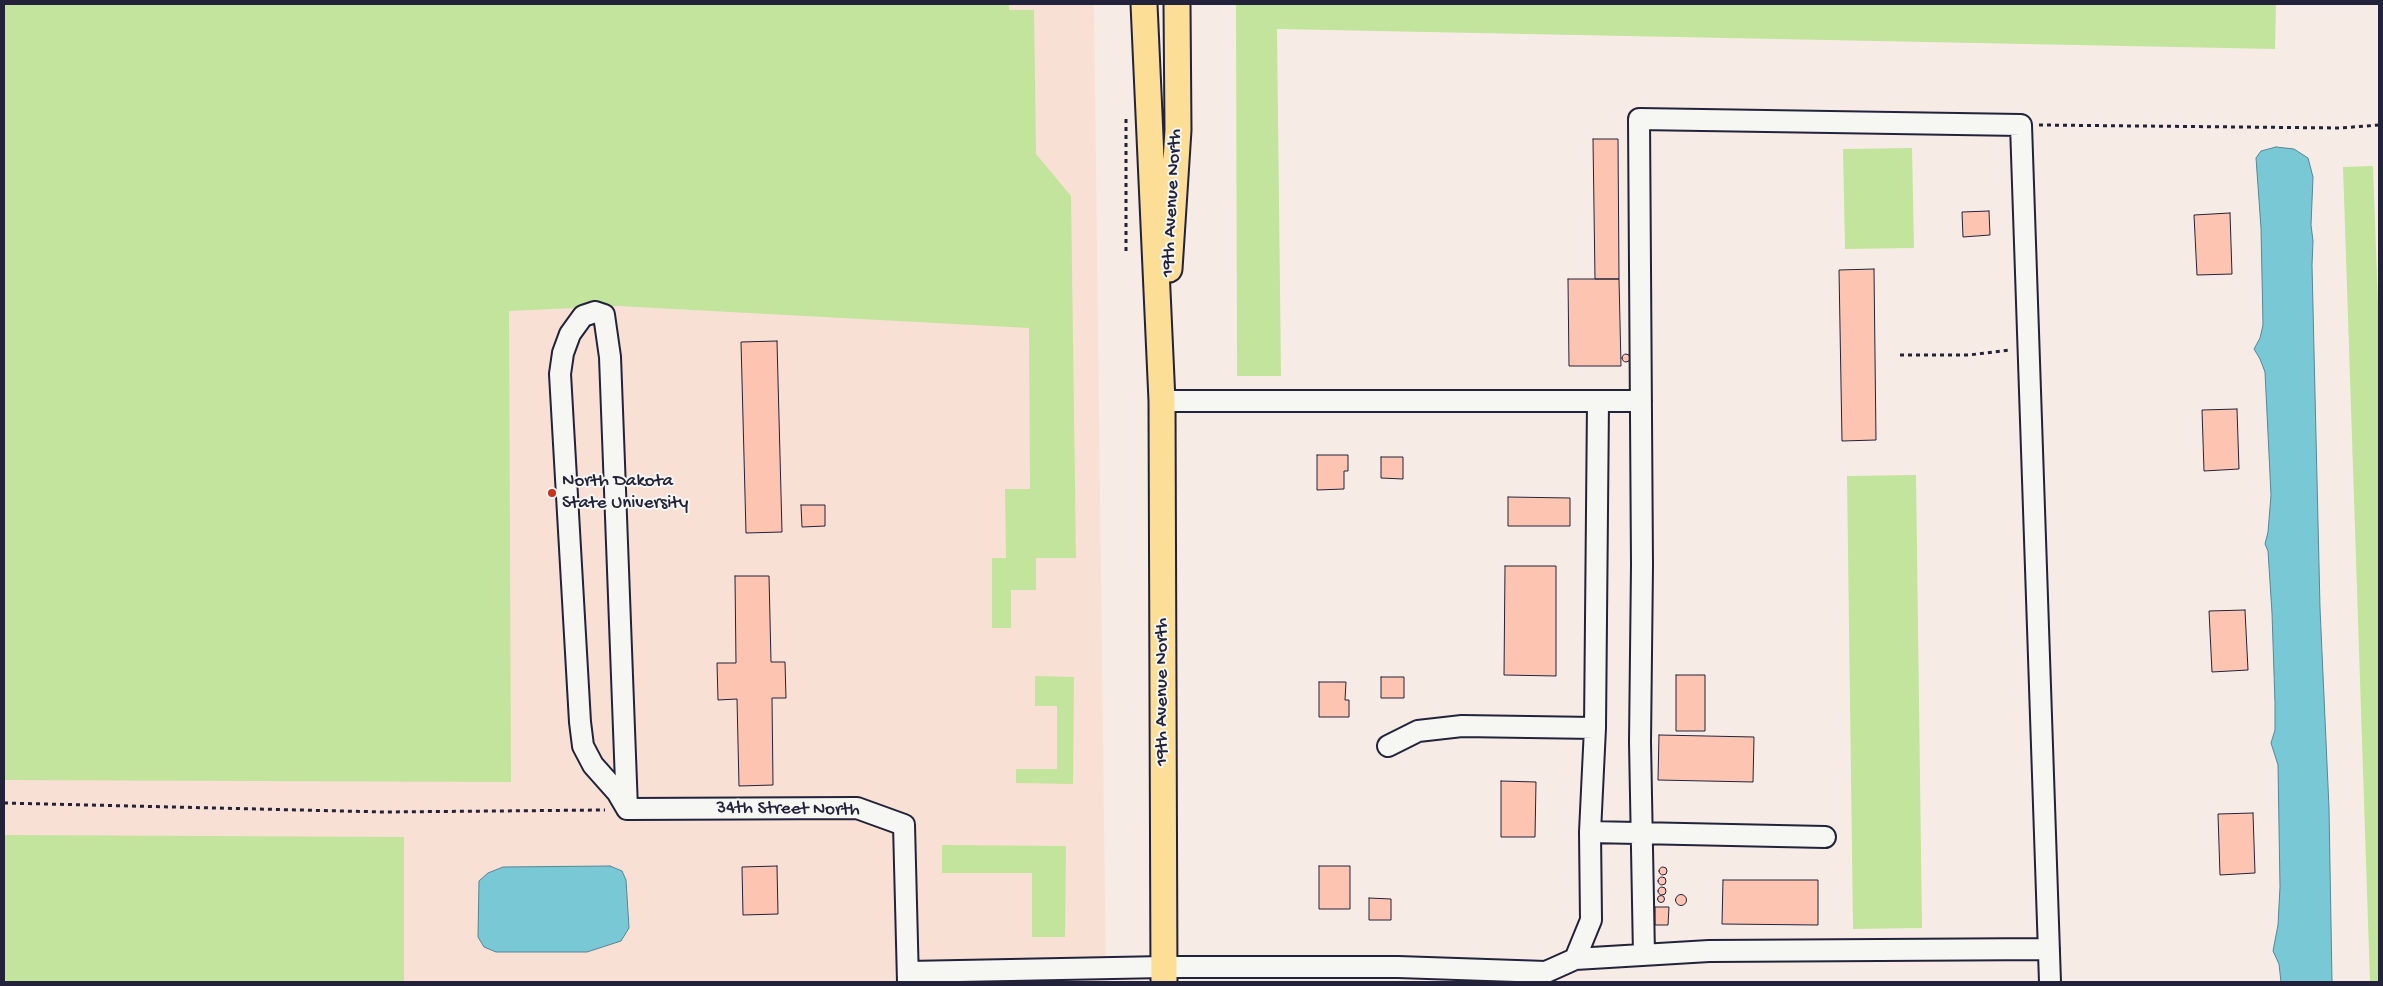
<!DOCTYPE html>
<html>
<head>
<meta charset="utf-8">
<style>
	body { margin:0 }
	#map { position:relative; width:2383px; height:986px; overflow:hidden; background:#f7ece5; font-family:"Gochi Hand",sans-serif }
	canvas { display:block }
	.frame { position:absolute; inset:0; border:5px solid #22223b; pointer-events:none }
</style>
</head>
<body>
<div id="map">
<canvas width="2383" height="986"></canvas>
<div class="frame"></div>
</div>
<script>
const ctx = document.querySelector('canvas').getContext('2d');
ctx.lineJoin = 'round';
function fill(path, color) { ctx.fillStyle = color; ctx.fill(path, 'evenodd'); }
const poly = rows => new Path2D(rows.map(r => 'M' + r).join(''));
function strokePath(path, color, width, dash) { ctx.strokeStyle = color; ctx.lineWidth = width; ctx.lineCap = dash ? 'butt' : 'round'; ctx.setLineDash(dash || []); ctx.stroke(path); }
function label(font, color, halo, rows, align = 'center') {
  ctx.font = font + ' "Gochi Hand",sans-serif'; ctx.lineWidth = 4; ctx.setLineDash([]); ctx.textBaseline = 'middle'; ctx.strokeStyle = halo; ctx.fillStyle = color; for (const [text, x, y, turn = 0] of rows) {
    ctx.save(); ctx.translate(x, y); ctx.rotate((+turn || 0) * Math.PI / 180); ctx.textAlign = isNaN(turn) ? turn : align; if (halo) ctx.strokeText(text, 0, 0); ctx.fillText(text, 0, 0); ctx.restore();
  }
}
fill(poly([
	[4,4,1094,4,1106,982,4,982]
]), '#f9e0d5');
fill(poly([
	[4,4,1009,4,1009,10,1034,10,1036,154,1071,196,1076,558,1036,558,1036,590,1011,590,1011,628,992,628,992,558,1006,558,1005,489,1030,489,1029,328,618,306,509,311,511,782,4,780],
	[1236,4,2276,4,2275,49,1277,29,1281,376,1237,376],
	[1912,148,1914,248,1845,249,1843,149],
	[2373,166,2379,332,2379,982,2370,982,2343,167],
	[1916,475,1922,928,1853,929,1847,476],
	[1035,676,1074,677,1073,784,1016,783,1016,769,1057,769,1057,706,1035,706],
	[4,835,404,837,404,982,4,982],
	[942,845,1066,846,1065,937,1032,937,1032,873,942,873]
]), '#c2e49d');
const water = poly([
	[2276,147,2294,149,2308,158,2313,177,2311,225,2313,241,2312,265,2320,608,2329,808,2332,982,2281,982,2279,964,2273,951,2278,925,2280,887,2278,765,2271,743,2275,730,2275,703,2272,613,2268,551,2265,544,2268,532,2271,495,2265,372,2260,359,2254,349,2260,338,2263,325,2261,228,2256,158,2261,151,2276,147],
	[610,866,622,871,626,880,629,928,621,941,587,952,496,952,484,947,478,937,479,881,488,873,503,867,610,866]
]);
fill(water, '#79c8d5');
strokePath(water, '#568697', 1);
const building = poly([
	[1593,139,1618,139,1619,279,1595,279,1593,139],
	[1989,211,1990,235,1963,237,1962,212,1989,211],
	[2230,213,2232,274,2197,275,2194,215,2230,213],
	[1874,269,1876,440,1842,441,1839,270,1874,269],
	[1568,279,1619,279,1621,366,1569,366,1568,279],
	[777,341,782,532,746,533,741,342,777,341],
	'1622 358a4 4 0 1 1 8 0a4 4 0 1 1-8 0Z',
	[2237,409,2239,469,2204,471,2202,410,2237,409],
	[1317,455,1348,455,1348,471,1344,471,1344,489,1317,490,1317,455],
	[1381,457,1403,457,1403,479,1381,478,1381,457],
	[1508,497,1570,498,1570,526,1508,526,1508,497],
	[801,505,825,505,825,526,802,527,801,505],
	[1505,566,1556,566,1556,676,1504,675,1505,566],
	[735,576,769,576,771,662,785,662,786,698,772,698,773,785,739,786,737,699,718,700,717,663,736,663,735,576],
	[2245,610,2248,670,2212,672,2209,611,2245,610],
	[1676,675,1705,675,1705,731,1676,731,1676,675],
	[1381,677,1404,677,1404,698,1381,698,1381,677],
	[1319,682,1346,682,1345,700,1349,700,1349,717,1319,717,1319,682],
	[1659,735,1754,737,1753,782,1658,780,1659,735],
	[1501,781,1536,782,1535,837,1501,837,1501,781],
	[2253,813,2255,873,2220,875,2218,814,2253,813],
	[777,866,778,914,743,915,742,867,777,866],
	[1319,866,1350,866,1350,909,1319,909,1319,866],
	'1659 871a4 4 0 1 1 8 0a4 4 0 1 1-8 0Z',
	'1658 881a4 4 0 1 1 8 0a4 4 0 1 1-8 0Z',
	[1723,880,1818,880,1818,925,1722,924,1723,880],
	'1658 891a4 4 0 1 1 8 0a4 4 0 1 1-8 0Z',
	'1675.5 900a5.5 5.5 0 1 1 11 0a5.5 5.5 0 1 1-11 0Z',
	'1657.5 899a3.5 3.5 0 1 1 7 0a3.5 3.5 0 1 1-7 0Z',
	[1369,898,1391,899,1391,920,1369,920,1369,898],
	[1655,907,1669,907,1668,925,1655,925,1655,907]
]);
fill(building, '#fdc5b1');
strokePath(building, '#22223b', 1);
const minor = poly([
	[595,312,604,315,610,357,627,809,617,792,593,765,583,746,580,722,560,374,563,353,570,334,583,316,595,312],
	[1162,401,1641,401],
	[1388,746,1418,731,1462,726,1595,728],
	[627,809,857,808,904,825,908,982],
	[1590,832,1825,837],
	[1644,955,1640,742,1642,565,1639,119,2021,125,2050,982],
	[1575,959,1709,951,2049,949],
	[908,972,1164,967,1398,967,1546,972,1575,959,1591,920,1590,832,1595,728,1598,402]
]);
const major = poly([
	[1144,4,1162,401,1164,982],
	[1169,269,1178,130,1177,4]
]);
strokePath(minor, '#22223b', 24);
strokePath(major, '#22223b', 29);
strokePath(poly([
	[1126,119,1126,255],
	[2039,125,2340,128,2379,125],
	[1900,355,1969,355,2009,350],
	[4,803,384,812,605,810]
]), '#22223b', 3, [4, 4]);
strokePath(minor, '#f6f6f2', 20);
strokePath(major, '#fcde96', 25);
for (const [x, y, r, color] of [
	[552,493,5,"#c8321e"]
]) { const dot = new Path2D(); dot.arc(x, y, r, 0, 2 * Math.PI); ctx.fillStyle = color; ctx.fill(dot); strokePath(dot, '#f6f6f2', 2); }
label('19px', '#22223b', '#f6f6f2', [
	["19th Avenue North",1173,203,-87],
	["19th Avenue North",1163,692,-90],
	["34th Street North",788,810,1]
]);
label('19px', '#22223b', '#f6f6f2', [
	["North Dakota",562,482],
	["State University",562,504]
], 'left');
</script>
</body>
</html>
